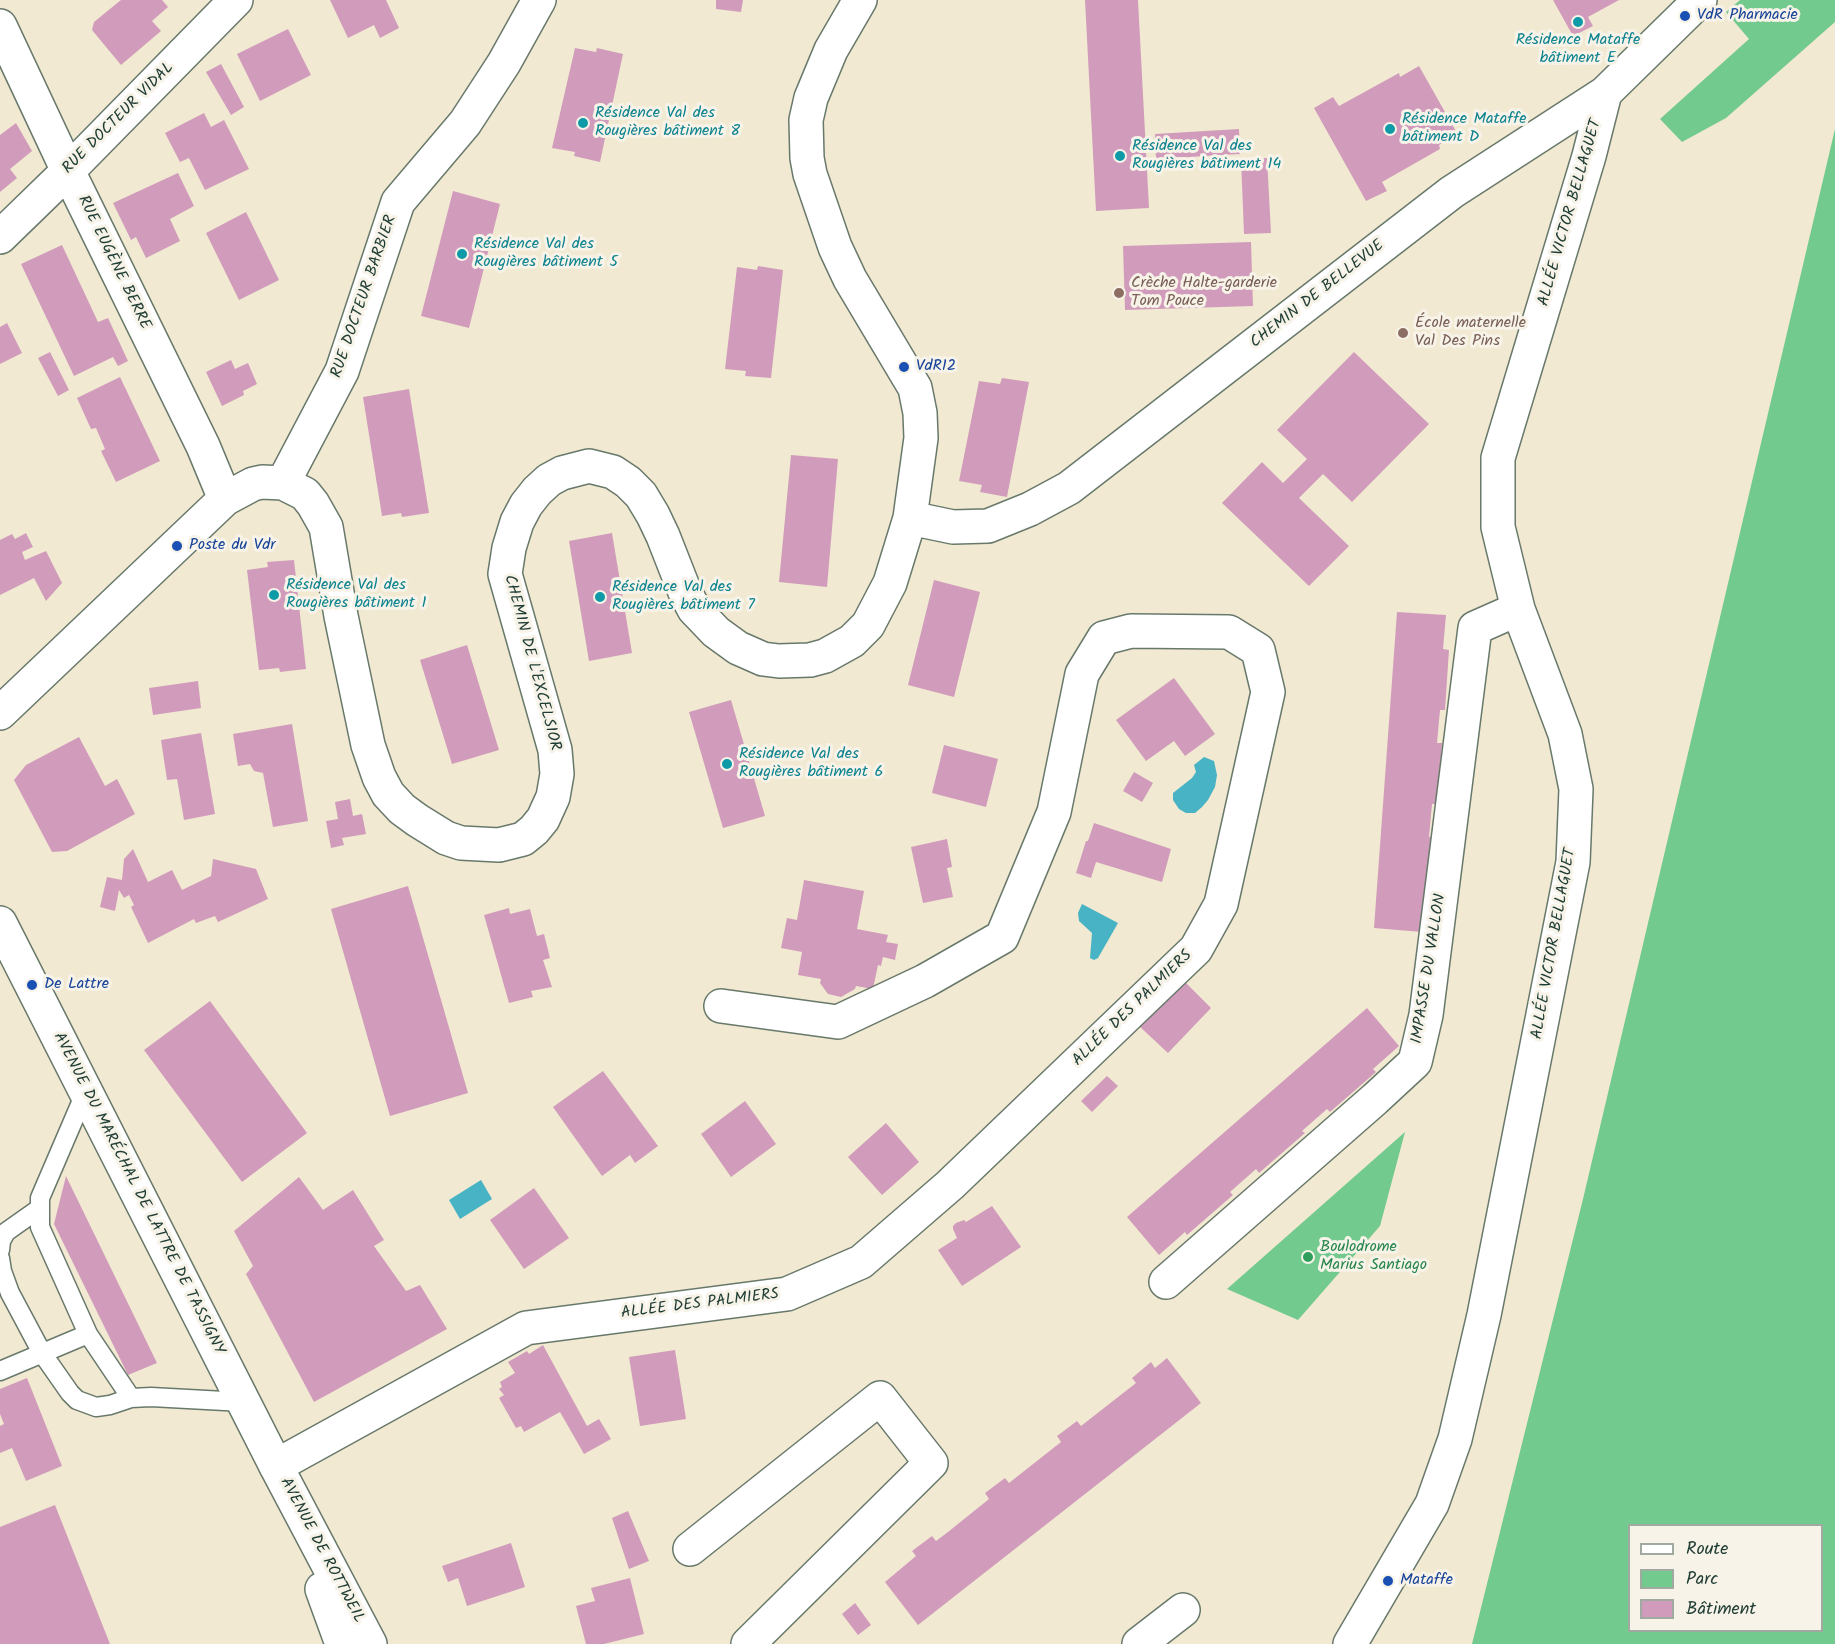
<!DOCTYPE html>
<html>
<head>
<meta charset="utf-8">
<style>
	body { margin:0 }
	#map { position:relative; width:1835px; height:1644px; overflow:hidden; background:#f1e9d1; font-family:Kalam,sans-serif }
	canvas { display:block }
	.legend { position:absolute; left:1628px; top:1524px; width:195px; height:108px; box-sizing:border-box; background:#f7f3e8; border:2px solid #a1aaa0; margin:0; padding:8px 10px; list-style:none; font-size:18px; color:#1f3d34 }
	.legend li { display:flex; align-items:center; gap:12px; height:30px }
	.legend b { width:30px; border:2px solid #a1aaa0 }
</style>
</head>
<body>
<div id="map">
<canvas width="1835" height="1644"></canvas>
<ul class="legend">
<li><b style="height:8px;background:#fff"></b>Route</li>
<li><b style="height:16px;background:#73ca8f"></b>Parc</li>
<li><b style="height:16px;background:#d19cbb"></b>Bâtiment</li>
</ul>
</div>
<script>
const ctx = document.querySelector('canvas').getContext('2d');
ctx.lineJoin = 'round';
function fill(path, color) { ctx.fillStyle = color; ctx.fill(path, 'evenodd'); }
const poly = rows => new Path2D(rows.map(r => 'M' + r).join(''));
function strokePath(path, color, width, dash) { ctx.strokeStyle = color; ctx.lineWidth = width; ctx.lineCap = dash ? 'butt' : 'round'; ctx.setLineDash(dash || []); ctx.stroke(path); }
function label(font, color, halo, rows, align = 'center') {
  ctx.font = font + ' Kalam,sans-serif'; ctx.lineWidth = 6; ctx.setLineDash([]); ctx.textBaseline = 'middle'; ctx.strokeStyle = halo; ctx.fillStyle = color; for (const [text, x, y, turn = 0] of rows) {
    ctx.save(); ctx.translate(x, y); ctx.rotate((+turn || 0) * Math.PI / 180); ctx.textAlign = isNaN(turn) ? turn : align; if (halo) ctx.strokeText(text, 0, 0); ctx.fillText(text, 0, 0); ctx.restore();
  }
}
fill(poly([
	[1740,0,1835,0,1835,22,1726,118,1682,142,1660,119,1749,39,1726,12],
	[1835,129,1835,1644,1472,1644,1583,1199],
	[1630,1526,1822,1526,1822,1630,1630,1630],
	[1405,1132,1380,1226,1298,1320,1227,1289]
]), '#73ca8f');
fill(poly([
	[1204,757,1214,761,1217,775,1215,787,1208,800,1202,807,1195,813,1186,813,1179,809,1173,800,1173,793,1192,778,1196,772,1194,765],
	[1082,904,1118,923,1098,958,1094,960,1090,958,1092,933,1079,921,1078,913],
	[481,1180,492,1199,460,1219,449,1200]
]), '#47b3c4');
fill(poly([
	[121,0,162,0,168,7,152,21,161,31,121,65,92,30,94,22],
	[330,0,386,0,399,28,380,38,374,25,348,38],
	[716,0,743,0,741,12,716,9],
	[1085,0,1138,0,1149,208,1096,211],
	[1553,0,1619,0,1588,17,1593,26,1573,36],
	[288,29,311,75,260,101,237,54],
	[575,48,596,52,597,48,623,54,600,162,574,156,575,152,552,148],
	[221,64,244,107,231,115,206,72],
	[1419,66,1458,135,1439,145,1440,149,1382,182,1387,191,1366,201,1314,108,1333,97,1339,106,1399,73,1400,77],
	[204,113,211,127,224,120,249,169,205,190,189,158,180,162,165,133],
	[16,123,32,151,10,169,17,178,0,192,0,135],
	[1239,129,1240,154,1156,159,1155,134],
	[1267,158,1271,233,1244,234,1241,159],
	[178,173,194,206,170,219,180,241,146,258,136,237,131,240,113,203],
	[453,191,500,204,469,328,421,316],
	[246,212,279,280,239,300,206,233],
	[1251,242,1253,306,1125,310,1123,246],
	[62,245,98,322,108,318,128,361,118,366,113,357,74,376,21,264],
	[758,266,783,270,771,378,745,376,746,371,725,369,737,267,757,270],
	[7,323,22,353,0,364,0,327],
	[50,352,69,390,58,396,38,358],
	[1354,352,1429,424,1352,502,1323,474,1299,498,1349,546,1309,586,1222,503,1262,462,1283,483,1307,459,1277,430],
	[231,360,235,369,248,363,257,384,243,391,244,395,222,406,206,372],
	[120,377,160,461,116,482,101,451,105,449,96,428,91,429,77,398],
	[1002,378,1029,382,1007,497,980,492,982,485,959,481,979,381,1000,384],
	[409,389,429,513,402,517,401,513,382,516,363,397],
	[791,455,838,459,827,587,779,582],
	[26,533,33,547,22,552,25,560,46,551,62,583,46,601,34,578,0,595,0,540,12,534,15,539],
	[612,533,632,653,589,661,569,541],
	[294,560,306,669,280,672,279,668,259,670,247,570,268,567,267,562],
	[934,580,980,592,954,697,908,685],
	[1397,612,1446,615,1443,649,1449,650,1445,710,1440,710,1437,743,1442,743,1437,804,1432,804,1429,837,1434,837,1422,932,1374,928],
	[467,645,499,750,452,764,420,660],
	[1174,678,1215,734,1185,756,1174,741,1146,761,1116,720],
	[198,681,201,708,153,715,149,688],
	[731,700,765,816,723,828,689,712],
	[292,724,308,821,273,827,263,773,254,771,250,764,238,766,233,734],
	[201,733,215,814,184,820,177,779,167,780,161,740],
	[79,737,105,786,117,779,135,814,67,851,52,852,14,780,26,765],
	[944,745,998,759,986,807,932,793],
	[1134,772,1153,783,1142,802,1123,791],
	[350,799,353,816,362,814,366,834,342,838,344,845,331,848,326,821,338,819,335,802],
	[1094,823,1171,849,1162,882,1096,862,1091,878,1076,873,1086,841,1088,841],
	[947,839,952,867,947,868,953,897,923,903,911,847],
	[133,849,148,882,172,870,182,890,211,876,213,859,256,869,268,899,218,922,215,916,196,923,194,919,148,943,131,907,134,905,129,895,124,898,119,890,115,911,100,907,107,877,122,880,124,859],
	[804,880,864,891,857,929,888,935,886,942,898,944,895,960,883,957,881,966,878,965,873,989,856,986,855,989,841,997,828,994,820,983,821,979,798,975,802,952,781,948,787,918,797,920],
	[408,886,468,1093,390,1116,331,909],
	[509,908,510,914,530,909,537,936,544,934,550,958,543,960,552,987,531,991,533,997,509,1003,484,915],
	[1183,980,1211,1008,1168,1053,1138,1025],
	[210,1001,307,1133,242,1182,144,1050],
	[1367,1008,1399,1046,1373,1069,1376,1072,1330,1112,1327,1109,1302,1131,1305,1133,1259,1173,1256,1169,1230,1192,1233,1195,1187,1235,1185,1232,1159,1255,1127,1217],
	[603,1071,658,1146,635,1163,630,1155,602,1176,553,1107],
	[1107,1076,1118,1086,1092,1112,1081,1101],
	[745,1101,776,1144,731,1177,701,1134],
	[886,1123,919,1162,882,1195,848,1157],
	[66,1176,157,1363,128,1375,54,1224],
	[299,1177,323,1210,353,1190,384,1240,374,1246,406,1291,420,1285,447,1329,314,1402,246,1274,253,1266,234,1231],
	[534,1188,569,1238,524,1269,490,1220],
	[992,1206,1021,1247,962,1286,938,1250,957,1238,953,1229,953,1226,956,1223,964,1220,966,1222],
	[543,1345,587,1426,599,1419,611,1439,584,1454,560,1412,524,1432,521,1426,516,1428,499,1398,504,1395,499,1389,502,1387,500,1382,515,1373,508,1362,527,1351,529,1354],
	[675,1350,686,1419,640,1426,629,1357],
	[1167,1358,1201,1403,918,1625,885,1582,916,1556,912,1551,932,1536,936,1541,948,1532,989,1499,985,1493,1005,1478,1009,1483,1061,1442,1057,1436,1077,1421,1081,1426,1136,1383,1132,1378,1151,1362,1155,1368],
	[27,1378,62,1466,26,1481,12,1448,0,1453,0,1426,4,1424,0,1414,0,1389],
	[55,1505,110,1644,0,1644,0,1527],
	[628,1511,649,1561,629,1569,612,1518],
	[511,1543,525,1587,467,1606,458,1578,448,1582,442,1566],
	[630,1578,644,1634,604,1644,586,1644,576,1606,595,1601,591,1588],
	[855,1603,871,1625,858,1635,842,1614]
]), '#d19cbb');
const service = poly([
	[86,1091,40,1198,40,1227,88,1334,131,1398,151,1397,243,1402],
	[0,1250,1,1241,6,1232,40,1208],
	[0,1258,2,1271,10,1293,42,1353,70,1393,77,1400,96,1407,110,1405,131,1398],
	[0,1371,88,1334]
]);
const minor = poly([
	[0,26,68,171,203,446,225,499],
	[0,237,68,171,236,0],
	[283,483,342,371,398,202,465,123,504,63,539,0],
	[910,518,953,527,988,526,1030,509,1069,488,1452,192,1605,93,1700,0],
	[0,713,225,499,253,484,262,482,283,483,305,494,313,504,326,527,341,616,368,745,379,777,388,794,402,809,417,820,446,838,461,843,499,845,523,839,534,830,543,819,553,797,557,774,555,750,505,574,509,548,517,522,526,505,537,491,549,480,562,473,589,466,613,472,628,482,641,495,653,515,663,536,685,592,694,609,716,632,738,648,763,659,779,661,810,660,825,656,852,641,868,625,890,583,910,518,921,438,920,413,915,388,850,279,835,247,810,174,807,158,806,120,811,98,831,50,860,0],
	[1166,1282,1375,1099,1415,1062,1426,1015,1475,628,1518,609],
	[276,1466,526,1328,787,1294,861,1262,950,1185,1196,949,1221,904,1268,692,1258,650,1229,632,1131,631,1104,638,1082,674,1054,812,1002,937,925,981,838,1022,721,1006],
	[690,1549,880,1398,931,1463,748,1644],
	[1139,1644,1183,1610],
	[1350,1644,1432,1504,1455,1439,1484,1315,1573,862,1576,789,1565,734,1518,609,1498,527,1498,458,1589,156,1605,93]
]);
const secondary = poly([
	[0,923,276,1466,370,1644],
	[322,1589,342,1644]
]);
strokePath(service, '#68796b', 21);
strokePath(minor, '#68796b', 36);
strokePath(secondary, '#68796b', 36);
strokePath(service, '#fff', 18);
strokePath(minor, '#fff', 33);
strokePath(secondary, '#fff', 33);
for (const [x, y, r, color] of [
	[1685,16,6,"#1a4fb4"],
	[1578,22,6,"#0f9aa8"],
	[583,123,6,"#0f9aa8"],
	[1390,129,6,"#0f9aa8"],
	[1120,156,6,"#0f9aa8"],
	[462,254,6,"#0f9aa8"],
	[1119,293,6,"#8d6e63"],
	[1403,333,6,"#8d6e63"],
	[904,367,6,"#1a4fb4"],
	[177,546,6,"#1a4fb4"],
	[274,595,6,"#0f9aa8"],
	[600,597,6,"#0f9aa8"],
	[727,764,6,"#0f9aa8"],
	[32,985,6,"#1a4fb4"],
	[1308,1257,6,"#2e9e5b"],
	[1388,1581,6,"#1a4fb4"]
]) { const dot = new Path2D(); dot.arc(x, y, r, 0, 2 * Math.PI); ctx.fillStyle = color; ctx.fill(dot); strokePath(dot, '#f7f3e8', 2); }
label('16px', '#164399', '#f7f3e8', [
	["VdR Pharmacie",1697,16],
	["VdR12",916,367],
	["Poste du Vdr",189,546],
	["De Lattre",44,985],
	["Mataffe",1400,1581]
], 'left');
label('16px', '#0d838f', '#f7f3e8', [
	["Résidence Mataffe",1578,41,"center"],
	["bâtiment E",1578,59,"center"],
	["Résidence Val des",595,114],
	["Rougières bâtiment 8",595,132],
	["Résidence Mataffe",1402,120],
	["bâtiment D",1402,138],
	["Résidence Val des",1132,147],
	["Rougières bâtiment 14",1132,165],
	["Résidence Val des",474,245],
	["Rougières bâtiment 5",474,263],
	["Résidence Val des",286,586],
	["Rougières bâtiment 1",286,604],
	["Résidence Val des",612,588],
	["Rougières bâtiment 7",612,606],
	["Résidence Val des",739,755],
	["Rougières bâtiment 6",739,773]
], 'left');
label('16px', '#1f3d34', '#f7f3e8', [
	["RUE DOCTEUR VIDAL",119,119,-45],
	["ALLÉE VICTOR BELLAGUET",1571,213,-74],
	["RUE EUGÈNE BERRE",113,263,64],
	["CHEMIN DE BELLEVUE",1318,295,-38],
	["RUE DOCTEUR BARBIER",365,297,-71],
	["CHEMIN DE L'EXCELSIOR",531,663,75],
	["ALLÉE VICTOR BELLAGUET",1555,944,-80],
	["IMPASSE DU VALLON",1430,969,-81],
	["ALLÉE DES PALMIERS",1133,1009,-44],
	["AVENUE DU MARÉCHAL DE LATTRE DE TASSIGNY",138,1194,63],
	["ALLÉE DES PALMIERS",700,1305,-7],
	["AVENUE DE ROTTWEIL",321,1551,62]
]);
label('16px', '#785e54', '#f7f3e8', [
	["Crèche Halte-garderie",1131,284],
	["Tom Pouce",1131,302],
	["École maternelle",1415,324],
	["Val Des Pins",1415,342]
], 'left');
label('16px', '#27864d', '#f7f3e8', [
	["Boulodrome",1320,1248],
	["Marius Santiago",1320,1266]
], 'left');
</script>
</body>
</html>
